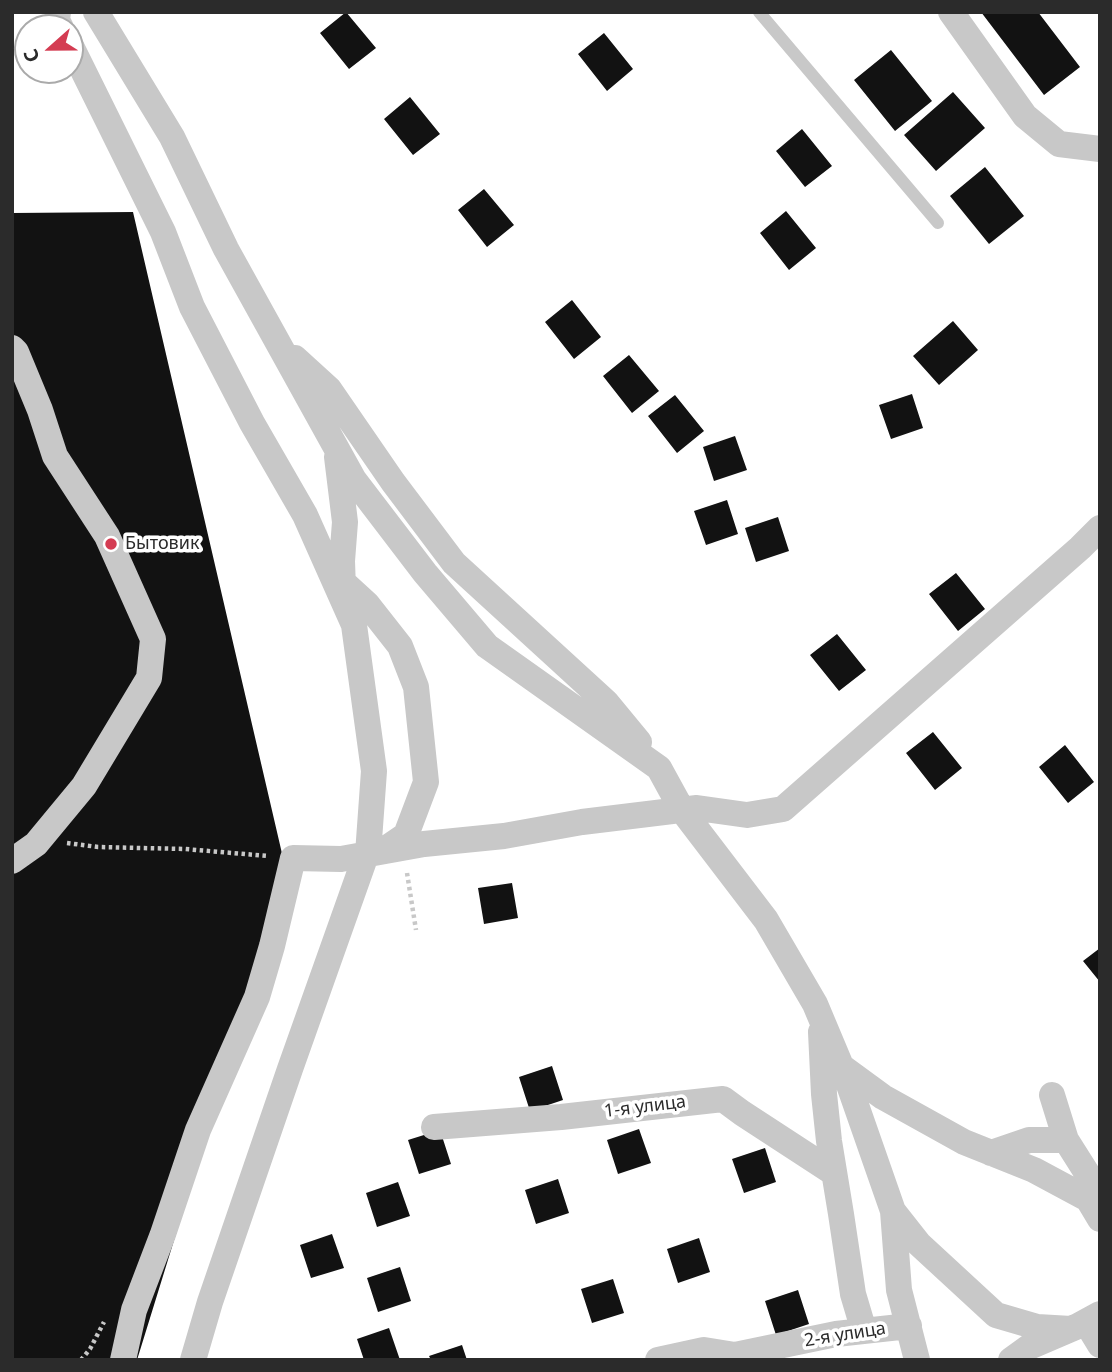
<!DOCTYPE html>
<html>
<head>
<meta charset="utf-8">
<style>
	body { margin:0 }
	#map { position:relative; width:1112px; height:1372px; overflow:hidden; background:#fff; font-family:"Noto Sans",sans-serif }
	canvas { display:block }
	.frame { position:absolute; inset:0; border:14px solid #2b2b2b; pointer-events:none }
	.north { position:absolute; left:14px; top:14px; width:70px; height:70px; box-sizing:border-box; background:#fff; border:2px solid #aaa; border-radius:50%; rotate:249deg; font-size:19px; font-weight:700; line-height:28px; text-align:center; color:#2b2b2b }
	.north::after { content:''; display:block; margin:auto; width:24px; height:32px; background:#d43c52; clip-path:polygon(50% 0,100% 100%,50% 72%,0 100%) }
</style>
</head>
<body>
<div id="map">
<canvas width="1112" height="1372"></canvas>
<div class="frame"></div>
<div class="north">С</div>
</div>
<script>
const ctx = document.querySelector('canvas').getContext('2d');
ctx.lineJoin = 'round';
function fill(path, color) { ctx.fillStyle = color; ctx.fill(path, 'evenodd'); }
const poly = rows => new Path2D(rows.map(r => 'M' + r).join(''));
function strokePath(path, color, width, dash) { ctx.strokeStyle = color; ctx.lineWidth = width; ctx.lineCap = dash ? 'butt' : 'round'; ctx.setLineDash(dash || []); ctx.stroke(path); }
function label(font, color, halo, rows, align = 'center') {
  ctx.font = font + ' "Noto Sans",sans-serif'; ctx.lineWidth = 7; ctx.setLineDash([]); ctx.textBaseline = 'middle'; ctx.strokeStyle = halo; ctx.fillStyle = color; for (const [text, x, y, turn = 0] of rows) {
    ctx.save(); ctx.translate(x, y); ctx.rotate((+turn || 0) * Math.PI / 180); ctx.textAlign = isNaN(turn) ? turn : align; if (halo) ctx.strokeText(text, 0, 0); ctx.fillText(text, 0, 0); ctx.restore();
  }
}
fill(poly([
	[346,12,376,48,349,69,320,33],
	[981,12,1038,12,1080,67,1044,95],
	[604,33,633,69,607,91,578,54],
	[891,50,932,101,895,131,854,80],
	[953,92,985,128,936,171,904,135],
	[410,97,440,134,413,155,384,119],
	[802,129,832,166,805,187,776,151],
	[985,167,1024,216,989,244,950,196],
	[484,189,514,225,487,247,458,210],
	[786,211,816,248,789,270,760,233],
	[133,212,287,875,137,1360,12,1360,12,213],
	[572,300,601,337,574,359,545,322],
	[953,321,978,350,939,385,913,356],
	[629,355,659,391,632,413,603,376],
	[912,394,923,428,891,439,879,405],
	[675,395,704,431,677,453,648,416],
	[735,436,747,470,714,481,703,447],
	[727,500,738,534,706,545,694,511],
	[778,517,789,551,756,562,745,528],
	[956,573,985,609,958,631,929,594],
	[837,634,866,670,839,691,810,655],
	[933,732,962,768,935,790,906,753],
	[1065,745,1094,782,1068,803,1039,767],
	[512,883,518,918,484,924,478,888],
	[1100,948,1100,982,1083,961],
	[552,1066,563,1100,530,1111,519,1077],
	[639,1129,651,1163,618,1174,607,1140],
	[440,1130,451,1164,419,1174,408,1140],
	[765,1148,776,1182,744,1193,732,1159],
	[558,1179,569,1213,536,1224,525,1190],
	[398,1182,410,1216,377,1227,366,1193],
	[332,1234,344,1268,311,1278,300,1245],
	[699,1238,710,1272,678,1283,667,1249],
	[400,1267,411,1301,378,1312,367,1278],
	[613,1279,624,1313,592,1323,581,1289],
	[798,1290,809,1324,776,1335,765,1301],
	[389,1328,400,1360,364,1360,357,1339],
	[462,1345,467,1360,431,1360,429,1356]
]), '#121212');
strokePath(poly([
	[67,843,98,847,185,849,268,856],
	[407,873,416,930],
	[81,1360,90,1349,104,1322]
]), '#c8c8c8', 4.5, [3.5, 3.5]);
strokePath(poly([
	[759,12,938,223]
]), '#c8c8c8', 12);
strokePath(poly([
	[58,12,57,20,61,28],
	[96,12,172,137,226,249,354,480,425,573,487,646,659,768,682,810,766,920,815,1004,849,1085,893,1211,899,1290,917,1360],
	[951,12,1025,116,1059,144,1100,149],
	[70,44,163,232,192,307,252,423,305,515,354,625,374,771,368,854],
	[12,348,16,352,40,410,55,456,107,536,153,639,149,678,84,786,36,844,12,861],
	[295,358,329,389,393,482,454,563,606,702,639,742],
	[337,457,345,522,342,561,343,589],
	[343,582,367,604,400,646,416,687,426,782,406,835,384,850],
	[821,1032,824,1094,829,1141,841,1214,853,1294,864,1331],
	[842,1067,883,1097,964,1142,1034,1170,1088,1199,1100,1219],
	[434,1127,561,1117,723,1099,742,1113,834,1173],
	[1066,1140,1097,1189,1088,1199],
	[991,1153,1029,1140,1066,1140,1052,1095],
	[893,1211,919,1244,996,1315,1037,1327,1071,1329],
	[1086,1322,1100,1345],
	[123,1360,134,1310,163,1234,198,1130,257,997,272,946,293,858,341,859,424,844,504,836,582,822,697,808,747,815,783,809,1080,548,1100,528],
	[193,1360,210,1302,290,1069,366,855],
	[658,1360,704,1350,735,1355,836,1334,909,1326],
	[1011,1360,1029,1347,1078,1326,1100,1314]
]), '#c8c8c8', 26);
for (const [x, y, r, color] of [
	[111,544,7,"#d43c52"]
]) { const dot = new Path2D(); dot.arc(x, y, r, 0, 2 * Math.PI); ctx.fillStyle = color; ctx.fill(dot); strokePath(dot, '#fff', 2.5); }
label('18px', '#2b2b2b', '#fff', [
	["Бытовик",125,544]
], 'left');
label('18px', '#2b2b2b', '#fff', [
	["1-я улица",645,1107,-7],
	["2-я улица",845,1335,-9]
]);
</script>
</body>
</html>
